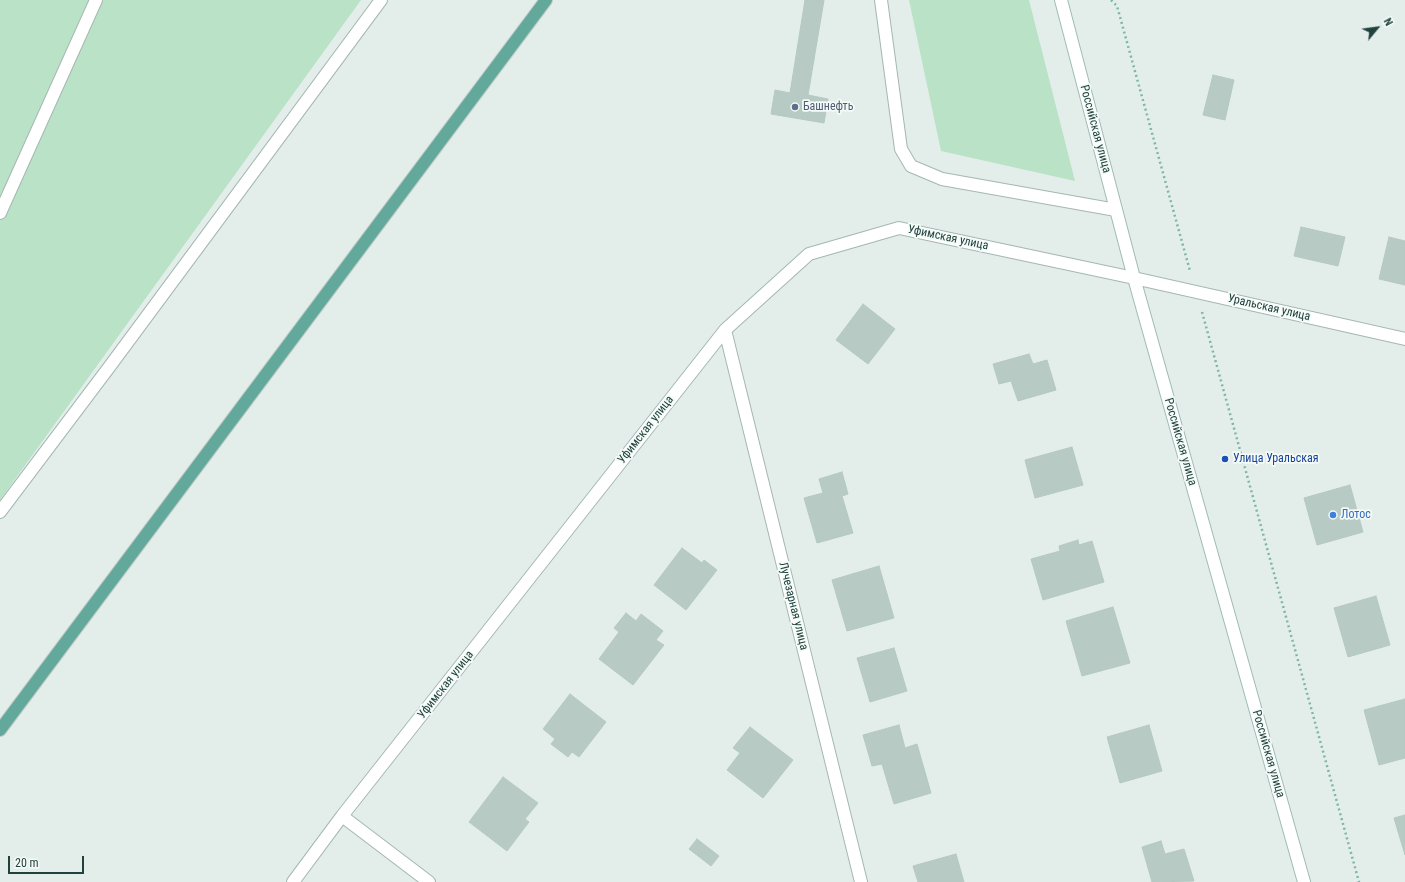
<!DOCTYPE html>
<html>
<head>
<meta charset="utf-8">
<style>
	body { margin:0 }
	#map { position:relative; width:1405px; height:882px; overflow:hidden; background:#e3eeea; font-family:"Roboto Condensed",sans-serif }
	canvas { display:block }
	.north { position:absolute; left:1357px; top:8px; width:40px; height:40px; -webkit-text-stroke:3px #f4faf7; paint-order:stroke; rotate:61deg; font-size:11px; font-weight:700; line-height:16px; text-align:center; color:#20423c }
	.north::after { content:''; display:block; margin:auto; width:14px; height:18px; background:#20423c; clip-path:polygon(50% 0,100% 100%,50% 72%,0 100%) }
	.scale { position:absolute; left:8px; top:856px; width:76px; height:18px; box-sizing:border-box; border:2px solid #20423c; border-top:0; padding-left:5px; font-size:12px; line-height:14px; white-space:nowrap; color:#20423c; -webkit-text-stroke:3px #f4faf7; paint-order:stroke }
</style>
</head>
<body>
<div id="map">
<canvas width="1405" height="882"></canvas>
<div class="north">N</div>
<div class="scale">20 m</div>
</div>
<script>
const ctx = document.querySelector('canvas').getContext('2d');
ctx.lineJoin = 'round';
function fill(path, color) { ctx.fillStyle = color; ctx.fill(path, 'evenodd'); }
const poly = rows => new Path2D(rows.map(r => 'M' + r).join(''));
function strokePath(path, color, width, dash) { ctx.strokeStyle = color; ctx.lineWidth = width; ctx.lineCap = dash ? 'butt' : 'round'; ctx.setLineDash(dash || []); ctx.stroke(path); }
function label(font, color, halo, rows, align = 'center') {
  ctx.font = font + ' "Roboto Condensed",sans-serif'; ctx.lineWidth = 3.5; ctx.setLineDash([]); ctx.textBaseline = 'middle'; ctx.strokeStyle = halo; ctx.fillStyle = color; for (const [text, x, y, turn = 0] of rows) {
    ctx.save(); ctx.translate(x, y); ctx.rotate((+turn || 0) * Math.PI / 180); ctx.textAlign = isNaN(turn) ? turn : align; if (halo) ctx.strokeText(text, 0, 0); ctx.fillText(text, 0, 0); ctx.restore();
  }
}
fill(poly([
	[0,0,361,0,0,500],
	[909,0,1029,0,1075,181,941,151]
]), '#b9e2c7');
const building = poly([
	[805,0,824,0,808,95,828,99,824,123,771,114,775,90,790,93,805,0],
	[1213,75,1234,80,1225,120,1203,115,1213,75],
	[1301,227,1345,237,1338,266,1294,256,1301,227],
	[1389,237,1405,241,1405,285,1379,279,1389,237],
	[863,304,895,329,868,364,836,340,863,304],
	[1029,354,1033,364,1047,360,1056,390,1018,401,1011,381,999,384,993,364,1029,354],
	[1072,447,1083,485,1035,498,1025,460,1072,447],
	[842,472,848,494,842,496,853,533,817,543,804,498,823,493,819,479,842,472],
	[1350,485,1363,532,1317,545,1304,498,1350,485],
	[1078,540,1079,545,1092,541,1104,582,1043,600,1031,559,1060,551,1059,546,1078,540],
	[682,548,702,563,704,560,717,570,686,610,654,585,682,548],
	[879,566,894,618,847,631,832,580,879,566],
	[1376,596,1390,645,1348,657,1334,608,1376,596],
	[1113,607,1130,663,1082,676,1066,621,1113,607],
	[626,613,636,621,641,614,663,631,656,640,664,645,633,685,599,659,619,632,614,628,626,613],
	[894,648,907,691,870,702,857,658,894,648],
	[570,694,606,722,579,757,572,752,568,757,551,744,555,739,543,729,570,694],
	[1405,699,1405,758,1379,765,1364,710,1405,699],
	[899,725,905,748,917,744,931,793,894,804,882,764,872,766,863,735,899,725],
	[1149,725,1162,771,1120,783,1107,737,1149,725],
	[750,727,793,760,763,798,727,770,740,753,733,748,750,727],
	[503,777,538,803,525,819,529,822,507,851,469,822,503,777],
	[1405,815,1405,855,1394,818,1405,815],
	[697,839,719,856,711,866,689,849,697,839],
	[1161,841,1165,854,1184,849,1194,881,1152,882,1142,847,1161,841],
	[956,854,964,882,918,882,913,866,956,854]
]);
fill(building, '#b7cac3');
strokePath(building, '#b4c9c2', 1);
const lane = poly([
	[881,0,901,149,911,166,942,179,1116,210],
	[0,213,96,0],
	[0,512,110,366,381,0]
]);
const street = poly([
	[725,330,861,882],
	[342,816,429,882],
	[293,882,342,816,725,330,809,254,899,228,1134,278,1405,339]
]);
const secondary = poly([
	[1061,0,1134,278,1304,882]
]);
const primary = poly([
	[0,730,546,0]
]);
strokePath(lane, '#a5b7b2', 14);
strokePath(street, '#a5b7b2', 14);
strokePath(secondary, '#9fbcb4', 14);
strokePath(primary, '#c1cac8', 14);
strokePath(poly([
	[1111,0,1117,6,1190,271],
	[1202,312,1359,882]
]), '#7fb6a9', 2.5, [2, 3]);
strokePath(lane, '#fff', 12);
strokePath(street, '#fff', 12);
strokePath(secondary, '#fff', 12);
strokePath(primary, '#62a99c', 12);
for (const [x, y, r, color] of [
	[795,107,4,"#5c6f8a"],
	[1225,459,4,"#1a4fb4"],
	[1333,515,4,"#3f7fe0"]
]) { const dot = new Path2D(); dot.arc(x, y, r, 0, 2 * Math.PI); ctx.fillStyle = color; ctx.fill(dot); strokePath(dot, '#f4faf7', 1.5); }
label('12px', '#4e5e75', '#f4faf7', [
	["Башнефть",803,107]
], 'left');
label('12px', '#20423c', '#f4faf7', [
	["Российская улица",1095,129,75],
	["Уфимская улица",948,238,12],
	["Уральская улица",1269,308,13],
	["Уфимская улица",646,430,-52],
	["Российская улица",1180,442,74],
	["Лучезарная улица",793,606,76],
	["Уфимская улица",446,685,-52],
	["Российская улица",1268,754,74]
]);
label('12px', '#164399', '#f4faf7', [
	["Улица Уральская",1233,459]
], 'left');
label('12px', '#366cbe', '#f4faf7', [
	["Лотос",1341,515]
], 'left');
</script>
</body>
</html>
